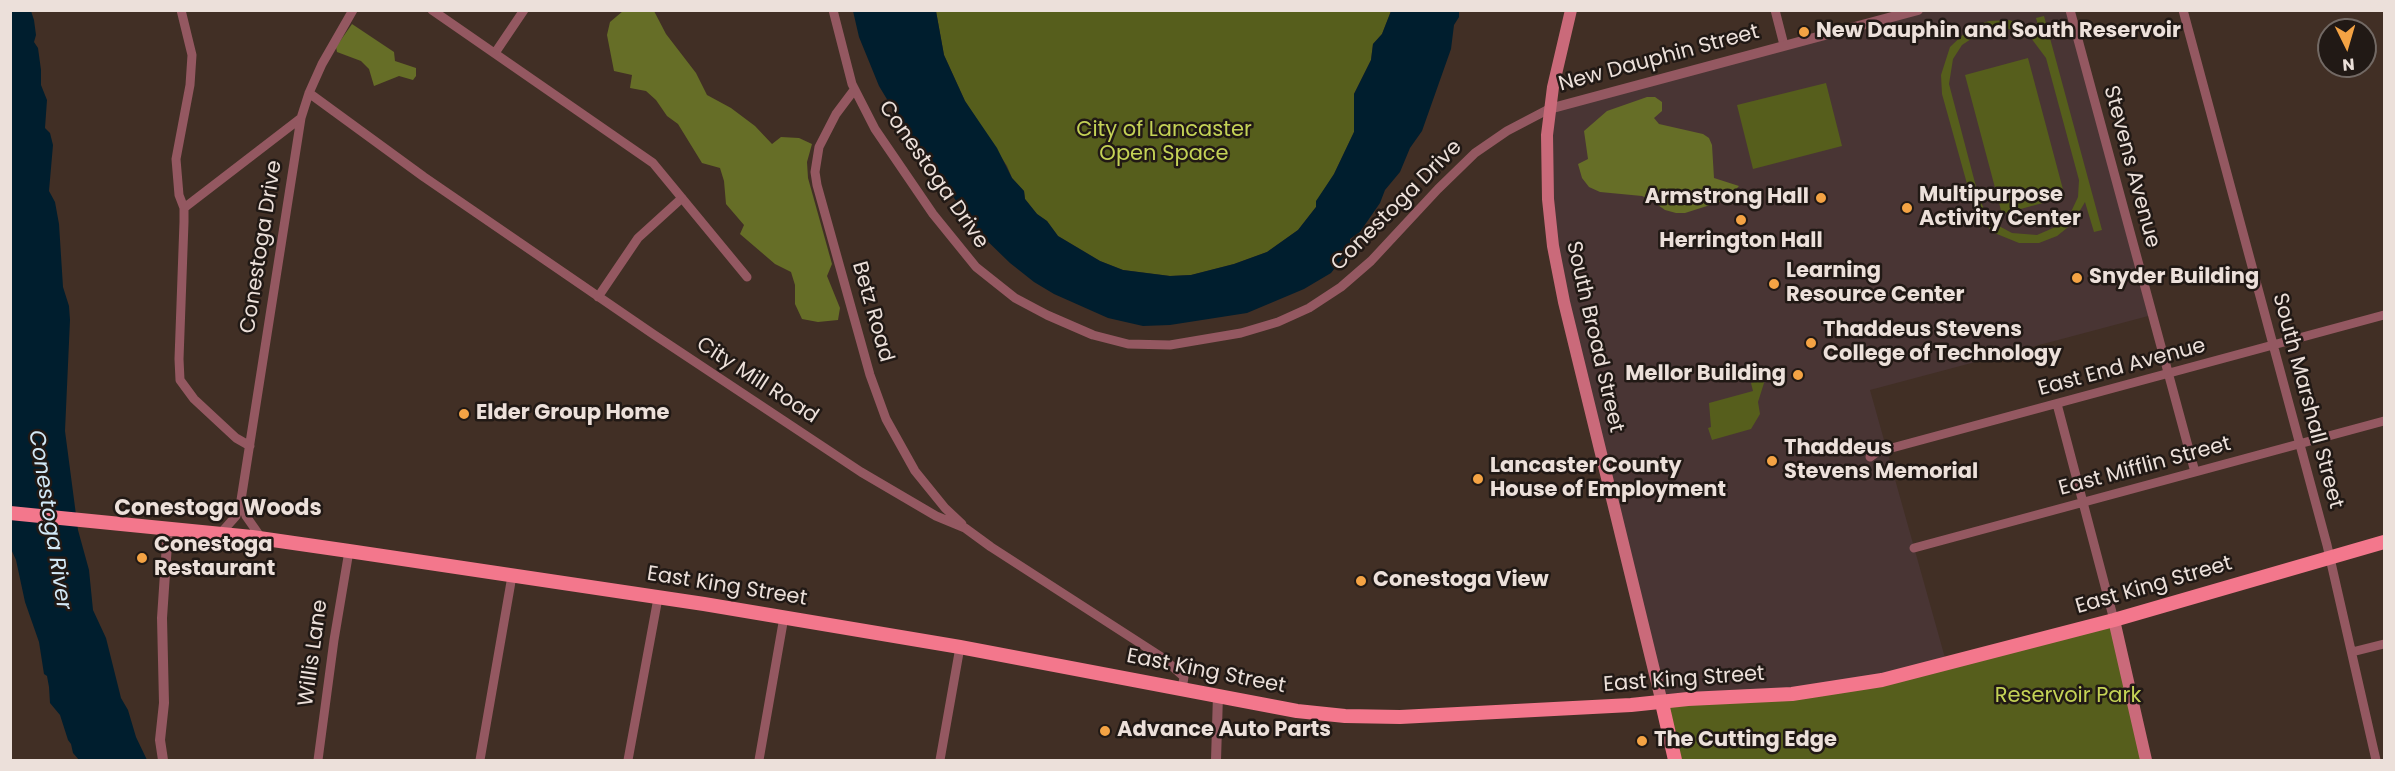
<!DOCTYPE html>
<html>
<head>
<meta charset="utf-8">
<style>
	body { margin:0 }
	#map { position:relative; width:2395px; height:771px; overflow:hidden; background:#412f25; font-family:Poppins,sans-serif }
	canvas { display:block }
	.frame { position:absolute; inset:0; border:12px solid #ece0da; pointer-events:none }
	.north { position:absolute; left:2317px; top:18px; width:60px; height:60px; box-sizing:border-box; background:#211915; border:2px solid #726964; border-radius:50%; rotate:175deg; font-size:16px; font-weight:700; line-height:24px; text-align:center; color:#ece0da }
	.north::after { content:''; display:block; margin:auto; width:21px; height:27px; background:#f4a344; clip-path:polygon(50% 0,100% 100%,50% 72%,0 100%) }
</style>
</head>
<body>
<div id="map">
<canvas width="2395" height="771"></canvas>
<div class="frame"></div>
<div class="north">N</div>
</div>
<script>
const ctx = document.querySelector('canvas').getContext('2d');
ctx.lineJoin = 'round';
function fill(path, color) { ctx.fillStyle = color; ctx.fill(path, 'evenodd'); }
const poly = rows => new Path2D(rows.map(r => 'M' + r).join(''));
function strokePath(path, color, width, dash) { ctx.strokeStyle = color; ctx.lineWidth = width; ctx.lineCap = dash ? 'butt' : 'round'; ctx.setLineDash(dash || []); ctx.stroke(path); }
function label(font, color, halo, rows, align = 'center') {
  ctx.font = font + ' Poppins,sans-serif'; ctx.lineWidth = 5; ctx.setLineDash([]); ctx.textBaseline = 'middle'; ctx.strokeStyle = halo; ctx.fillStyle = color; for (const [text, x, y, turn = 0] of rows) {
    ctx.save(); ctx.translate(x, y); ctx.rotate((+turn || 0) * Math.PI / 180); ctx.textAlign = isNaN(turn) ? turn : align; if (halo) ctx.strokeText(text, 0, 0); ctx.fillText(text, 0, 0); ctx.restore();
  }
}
fill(poly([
	[1918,11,2070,11,2152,315,1870,390,1947,665,1915,673,1662,703,1556,268,1549,109]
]), '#493534');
fill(poly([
	[936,11,1391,11,1382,34,1373,44,1371,60,1354,94,1354,132,1334,174,1317,201,1316,207,1298,230,1267,252,1234,264,1191,275,1170,276,1123,270,1100,261,1058,236,1047,221,1037,214,1025,199,1024,191,1012,178,1007,166,965,101,944,55],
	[2044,16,2102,230,2094,232,2085,202,2072,224,2057,236,2039,243,2019,243,1992,232,1974,209,1942,94,1941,75,1950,47,1971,27,1989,21,2009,20,2027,26,2041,36,2036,18],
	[1999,28,2016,30,2031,38,2046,58,2079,180,2078,197,2071,212,2060,225,2037,235,2012,233,1997,225,1986,213,1979,198,1949,84,1953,59,1962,45,1983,31],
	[2028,58,2065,197,2002,214,1965,75],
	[1826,83,1842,146,1753,169,1737,105],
	[1763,379,1764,383,1758,402,1760,414,1751,429,1712,440,1708,428,1711,427,1709,403,1753,391,1751,383],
	[2114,620,2146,760,1675,760,1662,703,1821,691]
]), '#565e1c');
fill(poly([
	[623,11,654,11,666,34,696,73,707,95,731,108,755,126,772,144,781,137,799,138,812,144,807,162,808,178,832,264,827,276,840,308,838,320,818,322,802,319,795,304,795,285,791,272,775,264,740,234,744,225,726,204,724,181,720,168,702,163,678,124,667,116,656,100,646,91,630,88,632,75,614,71,607,35,610,22],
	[352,24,394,52,395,61,416,68,416,76,413,80,399,76,374,86,369,69,361,61,337,52,336,47],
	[1647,97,1655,97,1662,102,1662,111,1654,118,1659,124,1703,134,1709,138,1712,145,1714,178,1739,186,1726,200,1685,213,1676,213,1665,210,1651,200,1642,196,1600,192,1589,187,1582,178,1578,164,1588,159,1584,131,1607,111]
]), '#666e27');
fill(poly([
	[10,11,31,11,34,20,36,35,34,42,38,48,41,70,41,85,47,100,45,128,50,133,53,145,49,191,55,202,59,224,63,287,69,306,70,320,65,431,78,530,89,570,93,610,106,638,121,698,128,710,136,737,147,760,79,760,73,753,71,744,68,740,60,715,50,703,49,687,47,676,44,674,39,642,25,602,16,560,11,549],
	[853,11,936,11,944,55,965,101,997,148,1012,178,1024,191,1025,199,1037,214,1047,221,1058,236,1100,261,1123,270,1170,276,1191,275,1234,264,1267,252,1298,230,1316,207,1316,201,1334,174,1354,132,1354,94,1371,60,1373,44,1382,34,1391,11,1459,11,1459,17,1454,25,1451,49,1422,131,1410,148,1400,172,1385,190,1380,203,1360,232,1350,239,1350,249,1331,273,1304,289,1247,313,1170,325,1143,326,1108,318,1054,294,1034,282,1010,263,978,232,940,178,938,170,919,148,916,141,906,131,879,86,859,37]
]), '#001e2e');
strokePath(poly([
	[181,10,192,55,190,85,176,159,179,195,184,208,184,222,179,359,180,380,194,399,236,438,250,446],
	[432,10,653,163,747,277],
	[833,10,852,84,875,129,933,214,976,267,1015,298,1047,315,1093,335,1128,344,1170,345,1241,333,1278,322,1309,308,1341,287,1371,261,1438,189,1475,153,1507,131,1549,109],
	[1775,10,1784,45],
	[2070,10,2195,472],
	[2183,10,2327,545,2376,760],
	[495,53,524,10],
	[854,90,836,114,819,147,815,172,817,185,870,375,886,419,915,471,945,508,962,524],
	[309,93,424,177,653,334,861,472,936,516,965,528,991,547,1163,658,1184,677,1182,689],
	[184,208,301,118],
	[598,297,638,238,682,198],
	[2057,404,2114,620],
	[1870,457,1877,452,2384,315],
	[241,500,246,516,262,539],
	[220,534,236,516,241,500,301,118,309,93,322,64,353,10],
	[1914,548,2384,421],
	[2352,652,2384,644],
	[318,760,334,640,349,551],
	[480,760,512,576],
	[628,760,658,598],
	[759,760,784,617],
	[940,760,960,647]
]), '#945861', 9);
strokePath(poly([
	[1549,109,1918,10],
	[163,760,160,740,164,703,162,618,168,529],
	[1216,760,1218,695]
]), '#945861', 10);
strokePath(poly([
	[1571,10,1553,87,1547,135,1548,199,1553,246,1564,302,1662,703],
	[2114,620,2146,760]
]), '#ca6a7a', 12);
strokePath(poly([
	[10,513,252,537,349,551,704,604,960,647,1297,711,1345,716,1400,717,1631,705,1688,699,1792,694,1882,680,2114,620,2384,542],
	[1662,703,1675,760]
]), '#f3778c', 14);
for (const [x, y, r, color] of [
	[1804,32,6,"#f4a344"],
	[1821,198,6,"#f4a344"],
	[1907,208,6,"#f4a344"],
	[1741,220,6,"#f4a344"],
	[2077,278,6,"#f4a344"],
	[1774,284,6,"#f4a344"],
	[1811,343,6,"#f4a344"],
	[1798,375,6,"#f4a344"],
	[464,414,6,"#f4a344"],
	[1772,461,6,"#f4a344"],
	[1478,479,6,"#f4a344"],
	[142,558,6,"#f4a344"],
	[1361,581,6,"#f4a344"],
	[1105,731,6,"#f4a344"],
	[1642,741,6,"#f4a344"]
]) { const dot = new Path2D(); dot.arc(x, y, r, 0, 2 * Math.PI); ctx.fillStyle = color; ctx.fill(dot); strokePath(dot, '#211915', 2); }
label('bold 21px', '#ece0da', '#211915', [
	["New Dauphin and South Reservoir",1816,32],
	["Multipurpose",1919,196],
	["Activity Center",1919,220],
	["Armstrong Hall",1809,198,"right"],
	["Herrington Hall",1741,242,"center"],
	["Learning",1786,272],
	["Resource Center",1786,296],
	["Snyder Building",2089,278],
	["Thaddeus Stevens",1823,331],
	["College of Technology",1823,355],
	["Mellor Building",1786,375,"right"],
	["Elder Group Home",476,414],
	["Thaddeus",1784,449],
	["Stevens Memorial",1784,473],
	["Lancaster County",1490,467],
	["House of Employment",1490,491],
	["Conestoga",154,546],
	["Restaurant",154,570],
	["Conestoga View",1373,581],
	["Advance Auto Parts",1117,731],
	["The Cutting Edge",1654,741]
], 'left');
label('21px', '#ece0da', '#211915', [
	["New Dauphin Street",1659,59,-15],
	["Stevens Avenue",2131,167,75],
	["Conestoga Drive",933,175,55],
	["Conestoga Drive",1397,206,-45],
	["Conestoga Drive",262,247,-81],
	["Betz Road",872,312,74],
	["South Broad Street",1594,337,77],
	["East End Avenue",2122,368,-15],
	["City Mill Road",757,381,33],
	["South Marshall Street",2307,401,75],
	["East Mifflin Street",2145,467,-15],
	["East King Street",2154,586,-16],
	["East King Street",727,587,9],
	["Willis Lane",314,653,-82],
	["East King Street",1206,672,11],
	["East King Street",1684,680,-4]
]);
label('21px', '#c4d256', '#211915', [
	["City of Lancaster",1164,131],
	["Open Space",1164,155],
	["Reservoir Park",2068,697]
]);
label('bold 22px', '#ece0da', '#211915', [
	["Conestoga Woods",218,509]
]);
label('italic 22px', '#d2e8f6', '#211915', [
	["Conestoga River",49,520,81]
]);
</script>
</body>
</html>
